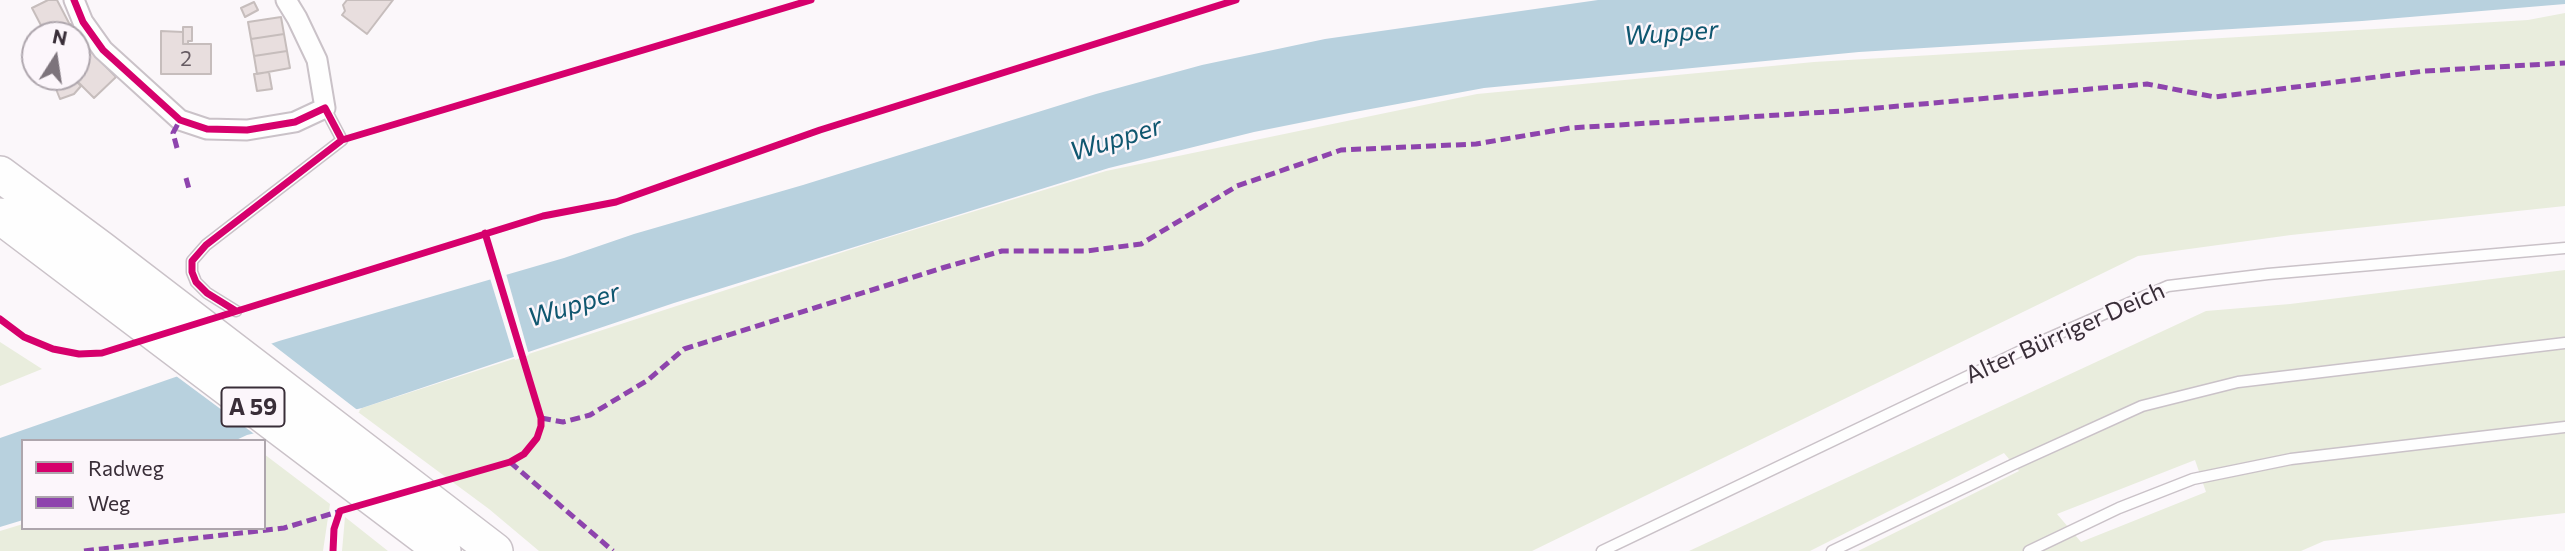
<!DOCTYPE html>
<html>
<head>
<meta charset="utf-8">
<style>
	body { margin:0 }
	#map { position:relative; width:2565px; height:551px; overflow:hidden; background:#fbf7fa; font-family:Commissioner,sans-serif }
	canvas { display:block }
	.legend { position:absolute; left:21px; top:439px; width:245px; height:91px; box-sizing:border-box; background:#fcf6fb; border:2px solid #aea6ad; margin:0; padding:9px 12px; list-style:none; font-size:21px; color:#392e38 }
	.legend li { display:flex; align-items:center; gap:14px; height:35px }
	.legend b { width:35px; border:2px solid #aea6ad }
	.north { position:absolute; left:21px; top:21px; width:70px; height:70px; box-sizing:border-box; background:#fcf6fb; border:2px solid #aea6ad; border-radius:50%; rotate:12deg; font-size:19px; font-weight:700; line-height:28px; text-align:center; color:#392e38 }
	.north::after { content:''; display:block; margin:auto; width:24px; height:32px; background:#7d747c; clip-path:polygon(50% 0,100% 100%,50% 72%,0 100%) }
</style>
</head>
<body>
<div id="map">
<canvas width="2565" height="551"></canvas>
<ul class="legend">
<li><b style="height:9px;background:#d6006c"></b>Radweg</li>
<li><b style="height:9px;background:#8e44ad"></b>Weg</li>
</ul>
<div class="north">N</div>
</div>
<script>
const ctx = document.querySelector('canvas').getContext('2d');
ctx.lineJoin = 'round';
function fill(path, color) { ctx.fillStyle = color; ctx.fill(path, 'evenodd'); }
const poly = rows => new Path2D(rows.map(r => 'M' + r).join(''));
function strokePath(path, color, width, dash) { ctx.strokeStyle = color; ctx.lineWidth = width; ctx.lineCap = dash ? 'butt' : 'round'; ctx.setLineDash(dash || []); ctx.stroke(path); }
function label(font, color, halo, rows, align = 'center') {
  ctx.font = font + ' Commissioner,sans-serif'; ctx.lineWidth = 5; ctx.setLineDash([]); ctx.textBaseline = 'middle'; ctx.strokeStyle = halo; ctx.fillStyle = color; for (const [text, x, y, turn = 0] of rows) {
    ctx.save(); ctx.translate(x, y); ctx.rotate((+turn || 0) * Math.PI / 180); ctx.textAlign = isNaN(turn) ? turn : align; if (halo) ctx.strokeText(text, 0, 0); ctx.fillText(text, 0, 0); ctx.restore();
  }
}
fill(poly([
	[2565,13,2565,206,2291,235,2138,256,1532,551,539,551,489,509,358,412,362,408,877,241,1106,171,1477,94,1814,62,2528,20],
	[2565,270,2565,513,2324,541,2301,551,1858,551,2019,471,2004,453,1810,551,1689,551,2206,311,2290,304],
	[2195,460,2206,492,2081,542,2057,514],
	[0,342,42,369,0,386],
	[264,454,330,504,323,551,0,551,0,531,23,524,23,528,264,528],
	[345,517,388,551,342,551]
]), '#e9eddd');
fill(poly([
	[1598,0,2565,0,2565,4,2362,21,1859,52,1484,88,1349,113,1254,132,1109,168,674,303,362,408,247,435,234,441,23,441,23,520,0,527,0,438,279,341,564,258,634,234,803,185,1096,94,1202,65,1325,39]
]), '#b8d1de');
fill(poly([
	[505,270,529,355,515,360,489,275],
	[268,341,360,412,257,436,172,373]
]), '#fbf7fa');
const building = poly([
	[48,0,57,0,70,25,51,35,46,35,32,8,48,0],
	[347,0,393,0,367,34,342,15,345,11,343,5,347,0],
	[254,2,258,10,245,17,241,8,254,2],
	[281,17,284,34,251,39,248,22,281,17],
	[71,24,83,43,77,49,77,35,51,35,71,24],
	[183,27,192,27,192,41,188,41,188,44,183,44,183,27],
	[161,31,183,32,183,44,211,44,211,74,161,74,161,31],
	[284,34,287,51,254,56,251,39,284,34],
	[83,43,116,77,94,98,73,77,77,77,77,49,83,43],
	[287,51,290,68,257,74,254,56,287,51],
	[269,72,272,89,257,91,254,74,269,72],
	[75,80,81,86,74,94,60,99,56,89,75,80]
]);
fill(building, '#e8dede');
strokePath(building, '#c6bdbc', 2);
const service = poly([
	[236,311,207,293,196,282,192,272,192,261,206,245,342,140,325,108],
	[1602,551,2033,345,2168,286,2268,274,2565,248],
	[1832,551,2012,465,2142,406,2238,382,2565,343],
	[2029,551,2119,508,2193,479,2291,459,2565,427]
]);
const minor = poly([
	[74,0,83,22,103,50,180,120,207,129,247,130,295,122,325,108,317,60,297,18,286,0]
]);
const motorway = poly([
	[0,174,101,249,495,551],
	[0,216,443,551]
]);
strokePath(service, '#cac2c8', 13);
strokePath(minor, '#cac2c8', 23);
strokePath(motorway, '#cac2c8', 38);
strokePath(service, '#fefefe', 10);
strokePath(minor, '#fefefe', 19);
strokePath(motorway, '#fefefe', 35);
strokePath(poly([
	[177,148,173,133,180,120],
	[186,178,189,189],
	[541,418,563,422,590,415,648,380,684,349,942,268,1002,251,1086,251,1141,244,1237,186,1341,150,1476,144,1570,128,1843,111,2147,84,2215,97,2425,71,2565,63],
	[510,462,613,551],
	[84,551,284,528,344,510]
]), '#8e44ad', 5, [10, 5]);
strokePath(poly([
	[74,0,83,22,103,50,180,120,207,129,247,130,295,122,325,108,342,140],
	[236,311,207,293,196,282,192,272,192,261,206,245,342,140,811,0],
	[0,319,24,337,53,349,79,354,102,353,543,216,616,202,820,130,1236,0],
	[333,551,334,529,340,511,510,462,524,454,537,438,541,426,541,418,485,233]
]), '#d6006c', 7);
label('21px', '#665b62', null, [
	["2",186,59]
]);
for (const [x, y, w] of [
	[253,407,63]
]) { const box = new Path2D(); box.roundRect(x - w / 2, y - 19.5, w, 39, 5); ctx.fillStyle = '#fcf6fb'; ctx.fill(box); strokePath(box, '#392e38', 2); }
label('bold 23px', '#392e38', null, [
	["A 59",253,407]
]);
label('24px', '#392e38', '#fcf6fb', [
	["Alter Bürriger Deich",2065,333,-24]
]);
label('italic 26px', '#105770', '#fcf6fb', [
	["Wupper",1671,33,-4],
	["Wupper",1116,139,-17],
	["Wupper",574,305,-17]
]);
</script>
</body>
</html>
